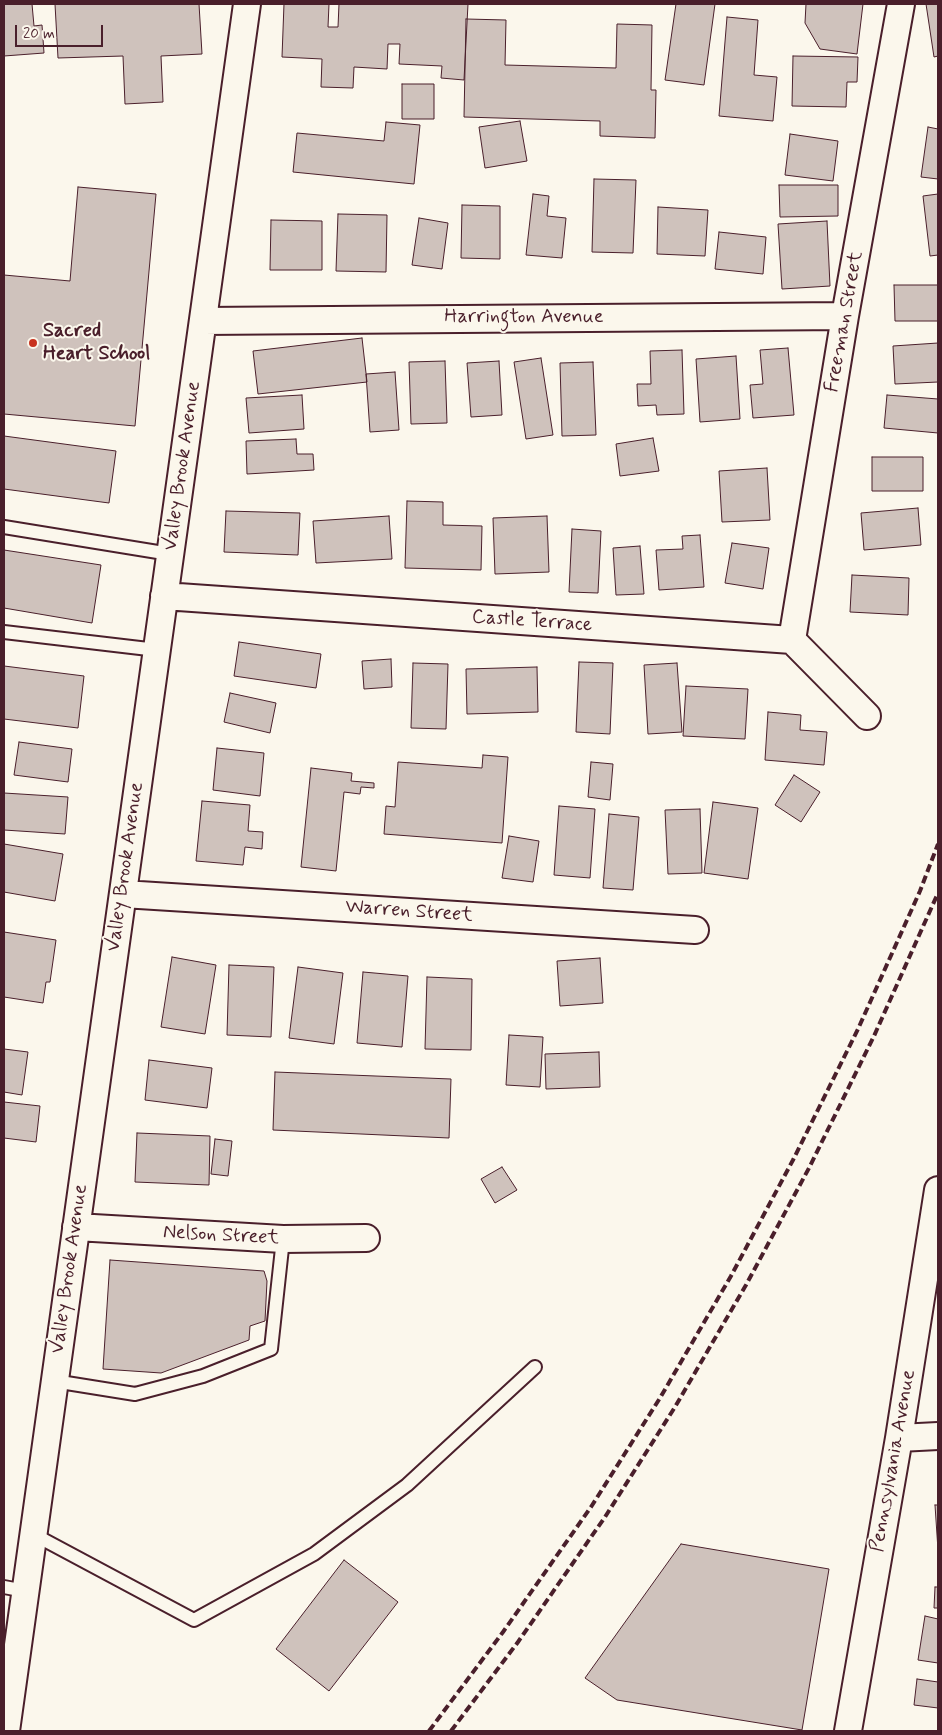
<!DOCTYPE html>
<html>
<head>
<meta charset="utf-8">
<style>
	body { margin:0 }
	#map { position:relative; width:942px; height:1735px; overflow:hidden; background:#fbf7ec; font-family:Mynerve,sans-serif }
	canvas { display:block }
	.frame { position:absolute; inset:0; border:5px solid #4a1f2b; pointer-events:none }
	.scale { position:absolute; left:15px; top:25px; width:88px; height:22px; box-sizing:border-box; border:2px solid #4a1f2b; border-top:0; padding-left:6px; font-size:15px; line-height:18px; white-space:nowrap; color:#4a1f2b; -webkit-text-stroke:4px #fbf7ec; paint-order:stroke }
</style>
</head>
<body>
<div id="map">
<canvas width="942" height="1735"></canvas>
<div class="frame"></div>
<div class="scale">20 m</div>
</div>
<script>
const ctx = document.querySelector('canvas').getContext('2d');
ctx.lineJoin = 'round';
function fill(path, color) { ctx.fillStyle = color; ctx.fill(path, 'evenodd'); }
const poly = rows => new Path2D(rows.map(r => 'M' + r).join(''));
function strokePath(path, color, width, dash) { ctx.strokeStyle = color; ctx.lineWidth = width; ctx.lineCap = dash ? 'butt' : 'round'; ctx.setLineDash(dash || []); ctx.stroke(path); }
function label(font, color, halo, rows, align = 'center') {
  ctx.font = font + ' Mynerve,sans-serif'; ctx.lineWidth = 4; ctx.setLineDash([]); ctx.textBaseline = 'middle'; ctx.strokeStyle = halo; ctx.fillStyle = color; for (const [text, x, y, turn = 0] of rows) {
    ctx.save(); ctx.translate(x, y); ctx.rotate((+turn || 0) * Math.PI / 180); ctx.textAlign = isNaN(turn) ? turn : align; if (halo) ctx.strokeText(text, 0, 0); ctx.fillText(text, 0, 0); ctx.restore();
  }
}
const building = poly([
	[4,4,32,4,34,26,42,25,44,53,4,56,4,4],
	[55,4,199,4,202,54,161,56,163,102,125,104,123,56,58,58,55,4],
	[284,4,329,4,328,27,338,27,339,4,468,4,464,80,441,78,442,66,399,64,400,44,388,44,387,69,354,67,353,88,321,87,322,59,282,57,284,4],
	[676,4,715,4,704,85,665,80,676,4],
	[806,4,863,4,857,54,820,49,805,23,806,4],
	[926,4,938,4,938,56,934,57,926,4],
	[727,17,758,20,754,75,777,77,773,121,719,116,727,17],
	[466,19,506,20,505,65,616,68,617,24,652,25,651,90,656,90,655,138,600,136,600,121,464,117,466,19],
	[793,56,858,57,857,82,847,82,846,107,792,106,793,56],
	[402,84,434,84,434,119,402,119,402,84],
	[520,121,527,161,485,168,479,127,520,121],
	[386,122,420,125,414,184,293,172,297,133,384,141,386,122],
	[928,127,938,129,938,179,921,177,928,127],
	[790,134,838,141,833,181,785,175,790,134],
	[594,179,636,180,633,253,592,252,594,179],
	[779,185,838,185,838,216,780,217,779,185],
	[78,187,156,194,135,426,4,414,4,275,70,281,78,187],
	[533,194,549,196,547,216,566,218,562,258,526,255,533,194],
	[938,194,938,255,930,256,923,196,938,194],
	[462,205,500,206,500,259,461,258,462,205],
	[658,207,708,210,705,256,657,254,658,207],
	[338,214,387,215,386,272,336,271,338,214],
	[419,218,448,223,442,269,412,265,419,218],
	[271,220,322,221,322,270,270,270,271,220],
	[827,221,830,286,782,289,778,224,827,221],
	[719,232,766,237,763,274,715,269,719,232],
	[894,285,938,285,938,321,895,321,894,285],
	[362,338,367,382,258,394,253,351,362,338],
	[938,343,938,382,895,384,893,346,938,343],
	[788,348,794,415,753,418,750,385,763,384,760,350,788,348],
	[682,350,684,414,657,415,656,405,638,406,637,384,651,384,650,351,682,350],
	[736,356,740,419,700,422,696,359,736,356],
	[541,358,553,435,526,439,514,362,541,358],
	[445,361,447,423,411,424,409,362,445,361],
	[499,361,502,415,471,417,467,363,499,361],
	[593,362,596,435,562,436,560,363,593,362],
	[395,372,399,430,370,432,366,374,395,372],
	[302,395,304,429,249,433,246,398,302,395],
	[887,395,938,399,938,433,884,428,887,395],
	[4,436,116,451,109,503,4,489,4,436],
	[653,438,659,471,620,476,616,444,653,438],
	[296,439,297,454,313,454,314,470,247,474,246,441,296,439],
	[872,457,923,457,923,491,872,491,872,457],
	[767,468,770,520,722,522,719,471,767,468],
	[407,501,443,502,443,525,482,526,481,570,405,568,407,501],
	[918,508,921,545,864,550,861,513,918,508],
	[226,511,300,513,298,555,224,552,226,511],
	[389,516,392,559,316,563,313,521,389,516],
	[547,516,549,572,495,574,493,518,547,516],
	[572,529,601,531,598,593,569,592,572,529],
	[700,535,704,587,659,590,656,550,683,549,682,536,700,535],
	[732,543,769,548,763,589,725,583,732,543],
	[640,546,644,594,616,595,613,548,640,546],
	[4,550,101,565,92,623,4,608,4,550],
	[852,575,909,578,908,615,850,612,852,575],
	[239,642,321,654,316,688,234,676,239,642],
	[391,659,392,687,364,689,362,661,391,659],
	[579,662,613,663,610,734,576,732,579,662],
	[413,663,448,664,446,729,411,728,413,663],
	[677,663,682,732,648,734,644,665,677,663],
	[4,666,84,676,78,728,4,719,4,666],
	[537,667,538,712,467,714,466,669,537,667],
	[686,686,748,689,745,739,683,736,686,686],
	[230,693,276,703,270,733,224,722,230,693],
	[768,712,801,715,800,730,827,732,824,765,765,760,768,712],
	[19,742,72,749,68,782,14,775,19,742],
	[217,748,264,753,260,796,213,790,217,748],
	[483,755,508,757,502,843,384,834,386,806,395,807,398,762,482,768,483,755],
	[591,762,613,764,610,800,588,797,591,762],
	[311,768,352,773,351,781,374,783,374,788,361,787,360,794,344,792,336,871,301,867,311,768],
	[794,775,820,792,801,822,775,805,794,775],
	[4,793,68,797,65,834,4,830,4,793],
	[202,801,250,805,248,831,263,832,262,849,245,847,243,865,196,861,202,801],
	[713,802,758,808,748,879,704,873,713,802],
	[559,806,595,809,590,878,554,875,559,806],
	[700,809,702,873,668,874,665,810,700,809],
	[609,814,639,817,633,890,603,888,609,814],
	[509,836,539,841,533,882,502,878,509,836],
	[4,844,63,854,55,901,4,892,4,844],
	[4,932,56,940,50,982,46,982,43,1003,4,997,4,932],
	[172,957,216,965,205,1034,161,1027,172,957],
	[600,958,603,1003,560,1006,557,961,600,958],
	[229,965,274,967,271,1037,227,1035,229,965],
	[298,967,343,973,334,1044,289,1038,298,967],
	[363,972,408,976,402,1047,357,1043,363,972],
	[427,977,472,979,471,1050,425,1049,427,977],
	[509,1035,543,1037,540,1087,506,1085,509,1035],
	[4,1049,28,1052,22,1095,4,1092,4,1049],
	[599,1052,600,1087,546,1089,545,1054,599,1052],
	[149,1060,212,1068,207,1108,145,1100,149,1060],
	[275,1072,451,1079,449,1138,273,1130,275,1072],
	[4,1102,40,1106,36,1142,4,1138,4,1102],
	[137,1133,210,1136,209,1185,135,1182,137,1133],
	[215,1139,232,1141,228,1176,211,1174,215,1139],
	[502,1167,517,1190,495,1203,481,1179,502,1167],
	[110,1260,264,1271,267,1281,265,1321,250,1326,249,1340,161,1373,103,1369,110,1260],
	[935,1505,938,1505,938,1550,935,1505],
	[681,1544,829,1569,802,1730,617,1700,585,1678,681,1544],
	[344,1560,398,1602,329,1691,276,1649,344,1560],
	[935,1587,938,1587,938,1608,934,1608,935,1587],
	[925,1616,938,1619,938,1663,918,1660,925,1616],
	[917,1679,938,1682,938,1679,938,1708,914,1705,917,1679]
]);
fill(building, '#cfc2bc');
strokePath(building, '#4a1f2b', 1);
const lane = poly([
	[4,527,170,554],
	[4,632,157,650],
	[54,1381,135,1394,203,1376,271,1349,283,1239],
	[33,1534,194,1620,314,1554,407,1485,535,1367],
	[4,1587,25,1591]
]);
const street = poly([
	[203,321,845,316],
	[164,596,792,640,867,716],
	[792,640,845,316,901,4],
	[123,894,695,930],
	[76,1227,283,1239,366,1238],
	[899,1438,938,1436],
	[6,1731,247,4],
	[848,1731,899,1438,938,1190]
]);
strokePath(lane, '#4a1f2b', 16);
strokePath(street, '#4a1f2b', 30);
strokePath(lane, '#fbf7ec', 12);
strokePath(street, '#fbf7ec', 26);
strokePath(poly([
	[429,1731,503,1632,591,1507,660,1398,731,1276,793,1160,858,1029,920,891,938,844],
	[451,1731,518,1642,605,1517,675,1407,746,1285,809,1168,874,1036,938,893]
]), '#4a1f2b', 4, [8, 4]);
for (const [x, y, r, color] of [
	[33,343,5,"#c8321e"]
]) { const dot = new Path2D(); dot.arc(x, y, r, 0, 2 * Math.PI); ctx.fillStyle = color; ctx.fill(dot); strokePath(dot, '#fbf7ec', 2); }
label('20px', '#4a1f2b', '#fbf7ec', [
	["Harrington Avenue",524,318],
	["Freeman Street",845,322,-80],
	["Valley Brook Avenue",183,466,-82],
	["Castle Terrace",532,622,4],
	["Valley Brook Avenue",126,867,-82],
	["Warren Street",409,912,4],
	["Nelson Street",221,1236,3],
	["Valley Brook Avenue",70,1269,-82],
	["Pennsylvania Avenue",894,1461,-80]
]);
label('bold 20px', '#4a1f2b', '#fbf7ec', [
	["Sacred",43,332],
	["Heart School",43,355]
], 'left');
</script>
</body>
</html>
